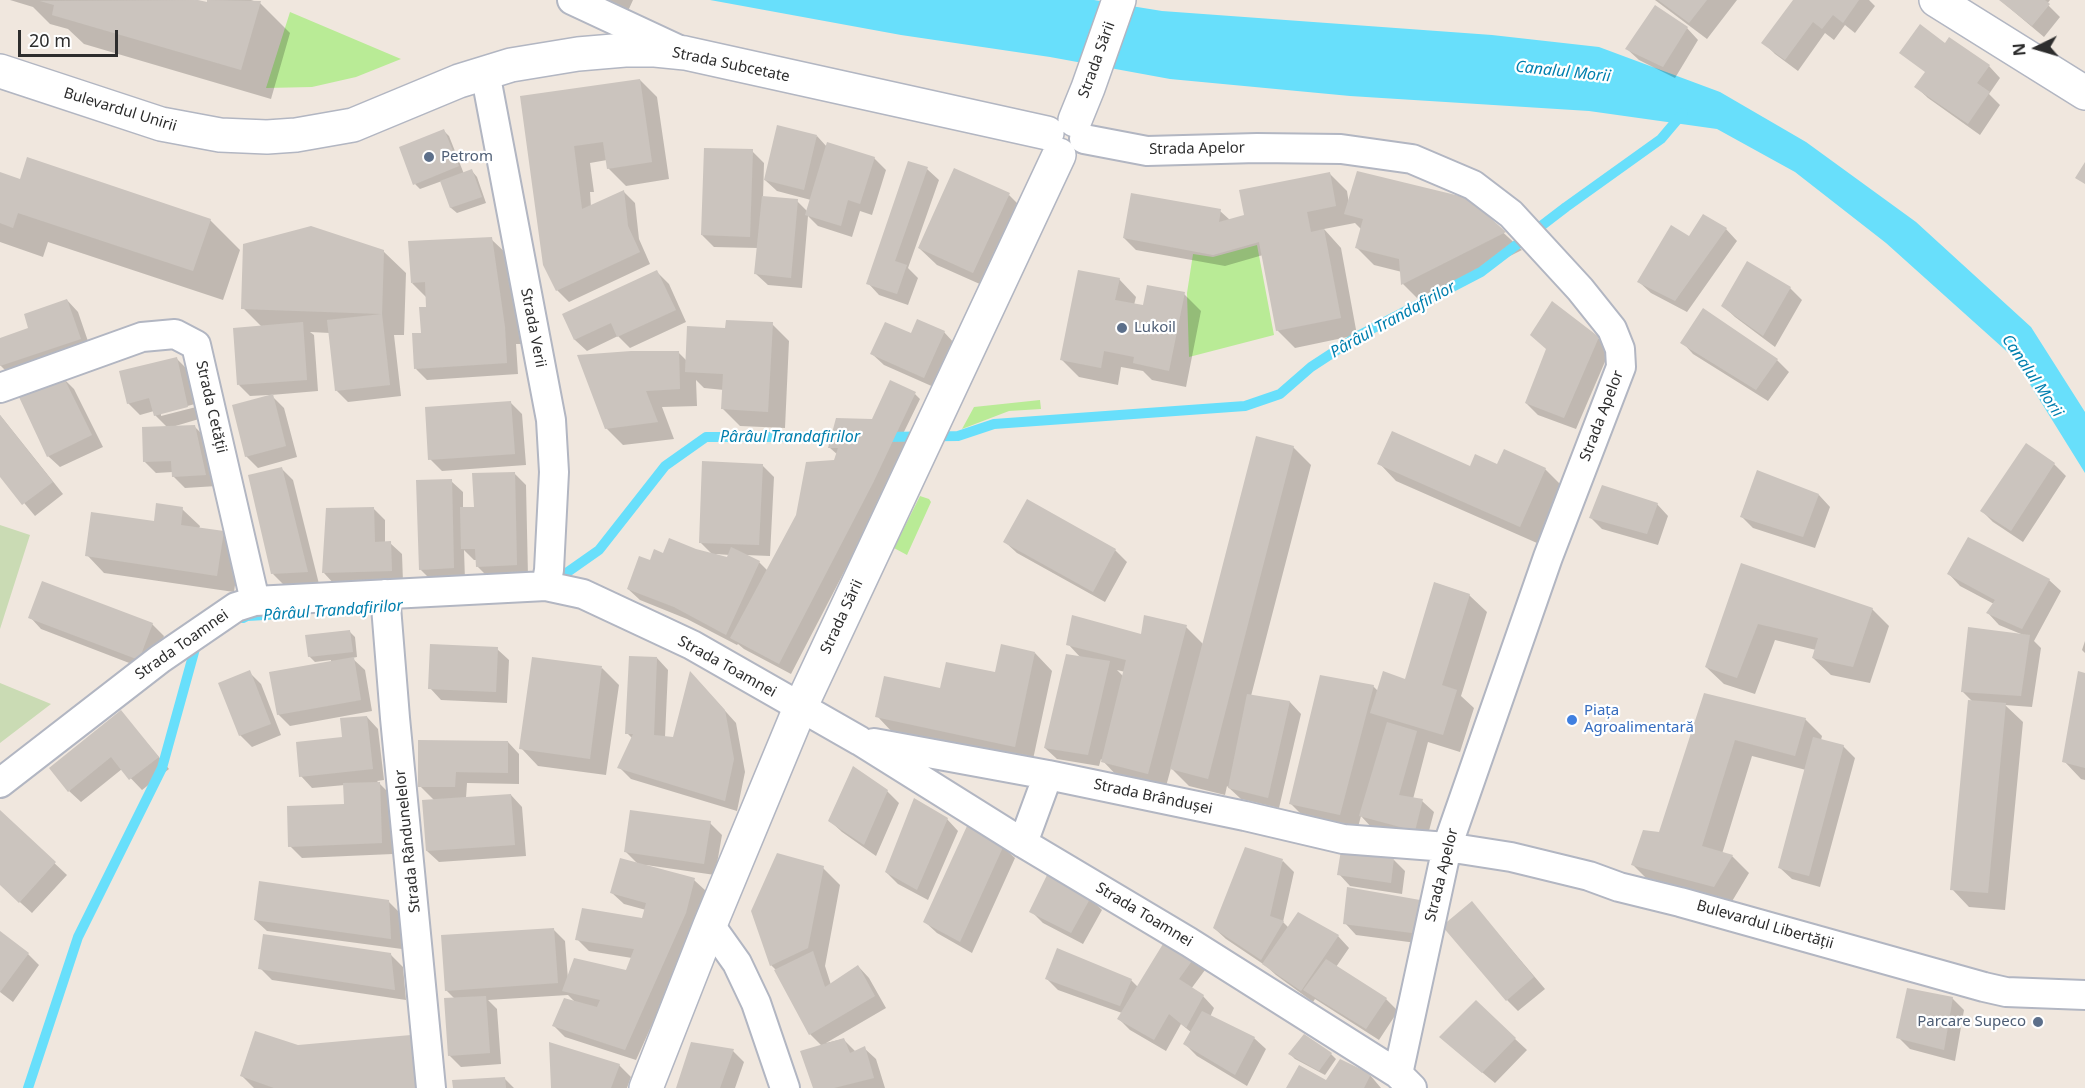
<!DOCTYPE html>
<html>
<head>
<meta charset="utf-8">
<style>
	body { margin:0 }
	#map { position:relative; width:2085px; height:1088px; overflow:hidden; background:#f0e7de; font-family:"Noto Sans",sans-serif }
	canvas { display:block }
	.north { position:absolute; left:2007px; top:18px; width:60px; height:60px; -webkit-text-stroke:4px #fff; paint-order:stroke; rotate:265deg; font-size:16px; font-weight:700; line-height:24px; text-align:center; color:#2d2d2d }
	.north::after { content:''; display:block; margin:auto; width:21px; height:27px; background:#2d2d2d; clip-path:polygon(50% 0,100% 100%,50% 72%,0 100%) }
	.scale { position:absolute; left:18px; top:30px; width:100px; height:27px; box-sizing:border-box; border:3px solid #2d2d2d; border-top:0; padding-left:8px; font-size:18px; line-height:21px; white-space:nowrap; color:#2d2d2d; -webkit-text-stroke:4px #fff; paint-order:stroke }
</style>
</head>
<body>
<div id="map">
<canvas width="2085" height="1088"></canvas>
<div class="north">N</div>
<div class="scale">20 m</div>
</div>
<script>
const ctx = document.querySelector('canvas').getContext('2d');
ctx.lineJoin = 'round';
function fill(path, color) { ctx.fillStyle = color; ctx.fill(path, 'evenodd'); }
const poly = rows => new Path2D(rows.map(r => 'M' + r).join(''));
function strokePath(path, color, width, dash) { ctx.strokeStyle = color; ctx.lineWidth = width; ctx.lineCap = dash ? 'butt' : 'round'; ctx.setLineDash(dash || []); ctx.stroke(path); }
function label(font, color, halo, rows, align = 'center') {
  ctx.font = font + ' "Noto Sans",sans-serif'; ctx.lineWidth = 4.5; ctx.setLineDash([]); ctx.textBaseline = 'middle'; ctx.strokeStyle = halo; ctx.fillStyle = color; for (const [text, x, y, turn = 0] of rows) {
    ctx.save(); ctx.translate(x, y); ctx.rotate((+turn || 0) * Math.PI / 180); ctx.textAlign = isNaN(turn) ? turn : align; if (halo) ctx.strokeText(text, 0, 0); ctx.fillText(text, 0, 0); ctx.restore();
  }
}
fill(poly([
	[290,12,401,59,356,77,312,87,266,88],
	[1257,245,1274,335,1189,357,1187,293,1193,254,1213,257],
	[1040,400,1041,409,1009,411,962,429,974,407],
	[920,496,929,499,931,502,907,555,894,548]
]), '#b9eb96');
fill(poly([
	[0,525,30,535,0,629],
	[0,683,51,704,0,743]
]), '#cadbb4');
fill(poly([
	[710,0,1094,0,1162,11,1492,35,1599,47,1720,92,1806,142,1916,222,2031,327,2085,412,2085,473,2013,357,1886,243,1795,172,1717,129,1589,111,1350,96,1170,79,1050,57,901,35]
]), '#68dffb');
fill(poly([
	[10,0,193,0,208,4,209,0,251,0,260,3,290,33,271,99,84,44,68,29,50,24,33,7],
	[601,0,633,0,628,11],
	[1655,0,1737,0,1707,39],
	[1795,0,1869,0,1875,6,1855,33,1845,25,1834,40,1825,33,1798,71,1775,54,1763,42],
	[2000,0,2050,0,2047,4,2060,17,2044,37],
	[1687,28,1698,40,1675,78,1639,60,1627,49],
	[1946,45,1989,66,2000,78,1989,94,2000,105,1980,135,1928,98,1916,87],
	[640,80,657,97,669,179,626,186,608,168,607,160,590,163,594,192,590,192,591,207,624,192,635,203,639,239,650,264,569,302,557,290,521,97],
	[444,131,449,136,464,174,472,171,477,177,486,203,457,213,451,208,442,181,420,189,415,184],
	[817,136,827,147,874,158,886,170,872,215,860,211,852,237,818,226,808,216,802,288,768,285,756,274,758,248,714,247,702,235,752,151,764,163,763,198,797,201,807,211,811,200,777,191,765,180],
	[927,169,939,180,908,268,918,278,908,305,879,295,868,283],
	[1329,173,1347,191,1349,204,1467,199,1522,250,1420,301,1403,284,1402,272,1374,265,1357,248,1362,230,1355,223,1324,229,1341,248,1357,335,1295,348,1277,330,1263,255,1225,266,1136,250,1124,238,1220,211,1230,220,1246,216],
	[0,174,21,181,210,220,240,250,223,300,48,242,43,257,0,242],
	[1009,195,1026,212,991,289,937,265,919,248],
	[1726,229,1737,241,1687,312,1651,293,1639,282,1689,238],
	[491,239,509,256,521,344,516,344,518,374,427,380,416,369,428,308,427,298,412,283],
	[383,251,406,273,404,335,394,335,401,396,348,402,336,390,330,333,310,332,314,335,318,391,271,395,284,408,297,457,258,468,246,456,270,397,269,395,250,396,239,385,262,327,243,308],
	[657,272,669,284,686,322,630,348,618,336,587,351,575,340,564,315],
	[1119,279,1136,297,1134,305,1144,307,1184,294,1201,311,1186,387,1152,380,1143,371,1121,367,1118,385,1079,377,1062,360],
	[1790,288,1802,300,1775,347,1735,317,1723,306],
	[67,300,78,312,91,350,12,377,0,365,0,340,30,329],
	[1703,310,1777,360,1789,372,1768,401,1693,354,1682,342],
	[772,324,789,341,785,428,740,426,723,409,724,390,704,388,696,380,697,406,662,407,674,439,623,445,606,428,678,352,687,361,727,329],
	[944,332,955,344,936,388,884,365,872,354],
	[1532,335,1598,338,1610,350,1576,429,1538,415,1526,403,1548,350],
	[176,358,188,370,199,419,172,427,194,426,206,438,217,486,185,488,173,476,173,472,156,473,144,461,167,427,155,415,154,411,140,415,128,403],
	[195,404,196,407,161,416,161,413],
	[63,378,74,389,103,447,60,467,48,456],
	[915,394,920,399,901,438,908,444,884,495,791,674,744,649,738,644,737,645,687,619,640,600,628,589,650,562,664,554,713,555,700,542,762,465,774,477,770,556,745,555,759,562,768,571,836,462,838,455,830,448],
	[715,554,730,555,728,559],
	[510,402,522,414,526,465,442,471,430,459],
	[0,415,63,494,35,516,0,474],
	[1293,447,1311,465,1251,696,1290,702,1301,714,1279,808,1241,799,1227,786,1225,795,1189,786,1171,768,1165,790,1120,779,1101,759,1099,766,1057,759,1045,748,1081,658,1068,644,1142,636,1186,627,1204,645],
	[1117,670,1125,672,1123,676],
	[1379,463,1471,468,1497,466,1545,469,1562,486,1537,543,1396,481],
	[2054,464,2066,476,2023,542,1993,522,1982,511],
	[281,468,293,480,319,584,284,585,273,574],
	[514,473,526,485,528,576,489,578,477,566,477,560,474,560,464,550,465,580,432,581,420,569,451,481,463,492,463,508,475,508],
	[1819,495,1830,507,1815,548,1753,528,1741,516],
	[1657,504,1668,516,1658,545,1602,529,1591,518],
	[373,508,385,520,385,543,390,543,402,554,403,582,335,585,324,573],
	[182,509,200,526,199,529,223,533,240,550,234,592,104,573,87,555],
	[1005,542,1115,550,1127,562,1105,602,1017,553],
	[1742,565,1872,609,1889,626,1870,683,1831,675,1813,658,1816,650,1775,640,1755,694,1724,684,1706,667],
	[1949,574,2049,580,2061,591,2034,641,2041,648,2032,707,2005,705,2023,722,2005,910,1969,907,1952,889,1973,702,1962,691,2021,634,1999,625,1988,613,1994,604,1960,586],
	[1469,595,1487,612,1461,696,1474,708,1460,752,1428,742,1413,799,1422,801,1434,812,1426,842,1372,828,1361,816,1357,831,1308,821,1290,803,1373,686,1379,692,1406,680],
	[30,617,152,624,164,636,150,671,41,629],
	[350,632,355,637,357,657,352,658,365,670,372,711,290,726,278,714,331,663,331,660,315,662,309,656],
	[2085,641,2085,653,2082,650],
	[497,649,509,660,507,703,441,700,430,688],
	[1035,653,1052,671,1032,764,894,734,877,716,941,690,997,674],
	[657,658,668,670,665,737,675,738,701,684,736,723,745,772,737,811,631,779,619,767,632,738,627,733],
	[602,668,619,685,606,775,538,766,521,748],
	[249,672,261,684,281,735,252,747,240,735],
	[2085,675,2085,780,2081,779,2064,761],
	[1705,695,1805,719,1822,736,1821,740,1843,746,1855,758,1820,887,1792,879,1780,868,1806,770,1752,756,1722,854,1732,856,1749,873,1731,903,1650,882,1633,865,1660,833],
	[121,712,169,769,142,790,122,769,81,802,69,791],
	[367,717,378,729,384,780,377,781,391,795,393,854,302,858,290,846,345,805,345,785,312,788,301,776],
	[508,742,519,754,519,784,467,783,466,798,511,795,522,807,526,856,439,862,427,851,434,800,420,786],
	[887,791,899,803,876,856,842,832,830,821],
	[0,812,67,875,32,913,0,884],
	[947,819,958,831,928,900,898,884,886,872],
	[710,823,722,835,715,875,646,865,646,867,694,880,706,891,697,925,636,1060,565,1037,554,1026,576,1003,568,995,488,1000,497,1009,501,1064,461,1067,449,1055,455,999,446,990,553,929,565,941,568,979,626,971,632,958,589,951,577,939,644,920,646,910,624,904,612,893,639,865,625,851],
	[1003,847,1015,858,972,953,937,933,925,922],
	[1394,860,1405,871,1402,894,1350,886,1339,874],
	[1283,861,1294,872,1283,922,1289,928,1338,936,1349,948,1336,967,1386,999,1398,1011,1379,1040,1315,999,1313,1002,1276,975,1266,966,1226,939,1214,928],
	[823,868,840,885,825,966,831,985,858,966,869,978,886,1008,826,1043,843,1039,856,1052,864,1048,876,1059,885,1088,814,1088,822,1046,810,1034,777,971,771,965],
	[1090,898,1102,910,1083,944,1043,923,1031,911],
	[388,901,400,913,402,949,267,931,255,920],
	[1419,901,1430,913,1424,944,1356,935,1345,923],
	[1472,903,1545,989,1518,1011,1507,1000],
	[0,933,28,954,39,965,13,1002,0,992],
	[391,955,403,967,406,1000,272,980,260,968],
	[1193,959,1205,970,1191,989,1203,996,1214,1008,1210,1017,1254,1038,1266,1049,1247,1086,1197,1056,1185,1044,1192,1033,1181,1024,1166,1051,1130,1030,1118,1018,1122,1013,1058,990,1047,979,1131,980,1138,987],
	[1952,998,1964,1010,1955,1061,1910,1049,1898,1037],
	[1476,1003,1527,1050,1495,1083,1453,1048],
	[410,1037,428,1054,431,1088,254,1088,242,1076,298,1047],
	[733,1051,744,1062,735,1088,677,1088],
	[1290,1054,1331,1054,1336,1059,1325,1075,1295,1059],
	[619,1065,631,1077,627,1088,553,1088],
	[1370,1075,1381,1088,1287,1088,1327,1081],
	[504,1078,514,1088,454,1088]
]), '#0003');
strokePath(poly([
	[882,437,958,436,994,424,1245,406,1280,394,1311,367,1360,335,1481,272,1566,207,1661,139,1683,113],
	[552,583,599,550,665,466,706,437,846,437],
	[243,618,247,616,302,613],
	[28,1088,78,937,162,768,196,645,201,642]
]), '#68dffb', 10);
fill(poly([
	[198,0,207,2,207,0,261,1,241,70,52,15,54,5,40,1],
	[1658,0,1707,0,1689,23],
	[1793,0,1859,0,1843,23,1833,15,1822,29,1813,22,1785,60,1761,43],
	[1999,0,2045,0,2050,4,2032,26],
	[1655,5,1688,27,1663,67,1625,49],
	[1920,24,1945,43,1949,37,1990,65,1977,83,1990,92,1968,124,1914,87,1925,72,1899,53],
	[640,79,652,162,607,169,603,142,574,146,582,209,624,190,628,226,640,252,556,291,543,265,520,96],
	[777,125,817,135,804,190,764,180],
	[444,129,459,166,413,185,399,147],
	[827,142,875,157,860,204,848,200,841,226,805,215],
	[704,148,753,149,750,237,701,235],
	[27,157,211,219,193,271,18,213,13,228,0,223,0,172,20,179],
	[908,161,928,167,895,261,907,265,897,294,866,284],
	[2085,162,2085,184,2075,178],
	[954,168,1010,193,973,273,918,248],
	[472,169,482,197,450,208,440,181],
	[1357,171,1468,198,1506,232,1401,285,1399,259,1355,248,1363,219,1344,214],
	[1330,172,1336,206,1307,212,1311,232,1324,229,1341,318,1276,331,1259,242,1213,255,1123,238,1131,193,1221,209,1219,222,1244,215,1239,190],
	[762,196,798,199,791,278,754,274],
	[1703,214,1727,228,1675,301,1637,282,1671,225,1689,236],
	[311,226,384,250,382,314,241,309,243,244],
	[492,237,505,327,507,363,414,369,412,333,421,333,419,307,426,307,425,282,411,283,408,241],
	[1747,261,1791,287,1763,336,1721,306],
	[657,270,676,310,617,337,611,323,574,340,562,314],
	[1078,270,1120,278,1115,300,1143,305,1147,285,1185,292,1169,371,1133,363,1134,357,1104,351,1101,368,1060,360],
	[67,299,81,339,0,366,0,338,28,328,24,314],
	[1552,301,1599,337,1564,418,1525,403,1546,349,1530,335],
	[1703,308,1778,359,1756,390,1680,343],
	[382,314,390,385,335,391,327,320],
	[917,319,945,331,924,378,870,354,885,322,911,333],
	[726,320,773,322,768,412,721,409,723,374,685,372,687,326,725,328],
	[303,322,307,380,237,385,233,328],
	[631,351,679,351,680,389,646,391,658,422,605,429,577,355],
	[177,357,188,407,154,416,149,398,127,404,119,371],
	[63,376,92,435,47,457,19,397],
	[890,380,916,392,873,483,779,664,730,638,796,515,806,462,834,460,838,448,828,448,836,418,872,419],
	[273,394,286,446,245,457,232,405],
	[511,401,515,454,428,460,425,407],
	[0,415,53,482,22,505,0,477],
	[195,425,206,475,172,477,171,461,143,462,142,427],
	[1392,431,1470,466,1475,454,1497,464,1504,449,1546,468,1520,527,1377,464],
	[1256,436,1294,446,1208,779,1170,769],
	[2026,443,2055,463,2011,531,1980,511],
	[702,461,763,464,759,545,699,543],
	[282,467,308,572,271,574,248,475],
	[1757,470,1819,494,1803,537,1740,517],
	[515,472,517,565,476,567,475,549,461,549,460,507,474,507,472,473],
	[452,479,454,568,419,570,416,480],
	[1602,485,1658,503,1647,534,1589,518],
	[1027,499,1116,549,1093,592,1003,542],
	[156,503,183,507,181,525,224,531,217,576,85,556,91,512,154,521],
	[374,507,375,542,391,541,392,571,322,573,326,508],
	[1968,537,2050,579,2022,629,1986,613,1995,600,1947,574],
	[669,538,696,549,727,557,731,547,760,561,726,635,674,607,627,589,639,556,650,560,654,549,663,553],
	[1741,563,1873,608,1853,667,1812,658,1818,638,1758,624,1737,678,1705,667],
	[42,581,153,623,139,660,28,618],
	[1434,582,1470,594,1442,685,1457,690,1443,735,1370,713,1383,671,1405,679],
	[1072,615,1141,634,1144,615,1187,625,1148,774,1101,762,1126,660,1066,645],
	[1968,627,2030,635,2021,696,1961,692],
	[350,630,353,652,308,657,305,635],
	[430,644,498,647,496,692,428,689],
	[1001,644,1035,652,1015,747,875,717,884,676,940,688,946,662,995,672],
	[1066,654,1110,661,1088,755,1044,748],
	[629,656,657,657,654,735,673,737,690,671,725,710,734,759,725,801,617,768,633,734,625,734],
	[354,657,361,700,277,715,269,672],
	[532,657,602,666,590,759,519,749],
	[250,670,271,724,239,736,218,683],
	[2078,671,2085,673,2085,768,2062,762],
	[1320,675,1374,685,1340,815,1289,804],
	[1704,693,1806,718,1795,756,1735,740,1702,846,1733,855,1714,887,1631,865,1643,830,1659,832],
	[1247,694,1290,701,1268,798,1228,788],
	[1968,700,2006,703,1988,893,1950,890],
	[121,710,159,757,129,780,111,757,68,792,49,768],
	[367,716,373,769,299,777,296,742,342,737,340,718],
	[1387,722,1417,731,1399,795,1423,799,1415,831,1359,816],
	[1813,737,1844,745,1809,876,1778,868],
	[418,740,508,741,508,773,456,772,455,787,418,787],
	[853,766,888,790,864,845,828,821],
	[380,782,382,843,288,847,287,806,344,804,343,783],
	[511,794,515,845,426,851,422,800],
	[914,798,948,818,917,890,885,872],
	[0,810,56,862,19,903,0,885],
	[630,810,711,821,704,864,624,852],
	[967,826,1004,845,960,942,923,922],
	[1245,847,1283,859,1270,916,1284,921,1261,960,1213,928],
	[1341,850,1394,858,1391,883,1337,875],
	[777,853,824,866,808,948,770,966,751,911],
	[620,858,695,878,686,913,625,1050,552,1026,564,998,597,1007,600,1000,562,991,574,958,626,970,634,949,575,940,582,908,642,918,646,903,610,893],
	[1048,873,1091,897,1071,933,1029,912],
	[259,881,389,900,391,939,254,920],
	[1347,887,1420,900,1412,933,1343,924],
	[1472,901,1534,977,1506,1001,1442,926],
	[1298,912,1339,935,1301,991,1262,964],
	[554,928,558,983,445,991,441,935],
	[0,931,29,953,0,992],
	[263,934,391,953,395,990,258,969],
	[1166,939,1194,958,1179,979,1204,995,1186,1028,1169,1014,1154,1040,1117,1019],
	[1057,948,1132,979,1120,1006,1045,979],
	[813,951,825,987,858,965,875,996,809,1035,774,970],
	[1326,959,1387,998,1366,1029,1303,990],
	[1907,988,1953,997,1944,1050,1896,1038],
	[486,996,490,1053,448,1056,444,998],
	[1476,1000,1516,1038,1482,1073,1439,1037],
	[1202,1011,1255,1037,1235,1075,1183,1044],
	[255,1031,298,1045,411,1035,416,1088,274,1088,240,1076],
	[1304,1034,1332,1053,1319,1071,1288,1054],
	[844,1038,850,1053,865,1046,874,1078,834,1088,813,1088,800,1051],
	[549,1042,620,1064,611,1088,551,1088],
	[691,1042,734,1049,720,1088,676,1088],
	[1340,1059,1371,1074,1364,1088,1286,1088,1299,1065,1326,1080],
	[505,1077,506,1088,453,1088,452,1080]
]), '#cbc4be');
const street = poly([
	[572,0,677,49],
	[485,72,551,420,554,472,549,570,546,586],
	[1084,139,1147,151,1257,148,1341,149,1412,159,1473,185,1511,214,1580,289,1612,329,1620,349,1621,367,1548,557,1447,847,1398,1074],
	[0,388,142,337,175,334,196,345,255,601],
	[385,594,395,718,431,1088],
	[874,743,1048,775,1245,816,1343,839,1447,847,1511,857,1589,876,1619,887,1680,902,1984,987,2006,992,2085,995],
	[0,783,160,659,236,607,255,601,546,586,583,594,692,645,860,741,1023,843,1189,942,1398,1074,1412,1088],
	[1023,843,1048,775],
	[710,925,737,963,756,1003,785,1088]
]);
const secondary = poly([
	[1936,0,2085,93],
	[0,71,161,124,220,135,267,137,296,135,353,125,459,81,511,65,578,54,625,50,655,50,685,53,1047,133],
	[1075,120,1088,88,1119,0],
	[646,1088,710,925,800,708,1059,155]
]);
strokePath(street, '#b2b6c2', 32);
strokePath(secondary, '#b2b6c2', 36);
strokePath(street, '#fff', 28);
strokePath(secondary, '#fff', 33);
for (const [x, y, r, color] of [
	[429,157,6,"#5c6f8a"],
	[1122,328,6,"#5c6f8a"],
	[1572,720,6,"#3f7fe0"],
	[2038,1022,6,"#5c6f8a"]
]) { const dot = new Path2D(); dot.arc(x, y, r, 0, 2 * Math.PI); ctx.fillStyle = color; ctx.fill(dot); strokePath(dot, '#fff', 2); }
label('15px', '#2d2d2d', '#fff', [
	["Strada Sării",1097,60,-70],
	["Strada Subcetate",731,65,12],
	["Bulevardul Unirii",120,110,17],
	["Strada Apelor",1197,149,-1],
	["Strada Verii",533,328,79],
	["Strada Cetății",211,407,77],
	["Strada Apelor",1602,416,-69],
	["Strada Sării",842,617,-65],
	["Strada Toamnei",182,645,-35],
	["Strada Toamnei",727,667,29],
	["Strada Brândușei",1153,797,12],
	["Strada Rândunelelor",408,841,-96],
	["Strada Apelor",1442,875,-76],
	["Strada Toamnei",1144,915,31],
	["Bulevardul Libertății",1765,925,16]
]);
label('15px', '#4e5e75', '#fff', [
	["Petrom",441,157],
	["Lukoil",1134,328],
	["Parcare Supeco",2026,1022,"right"]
], 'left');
label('15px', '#366cbe', '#fff', [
	["Piața",1584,711],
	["Agroalimentară",1584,728]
], 'left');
label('italic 16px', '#007fae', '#fff', [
	["Canalul Morii",1563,72,6],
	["Pârâul Trandafirilor",1393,320,-29],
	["Canalul Morii",2032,376,56],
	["Pârâul Trandafirilor",790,437],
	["Pârâul Trandafirilor",333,611,-4]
]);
</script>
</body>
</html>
